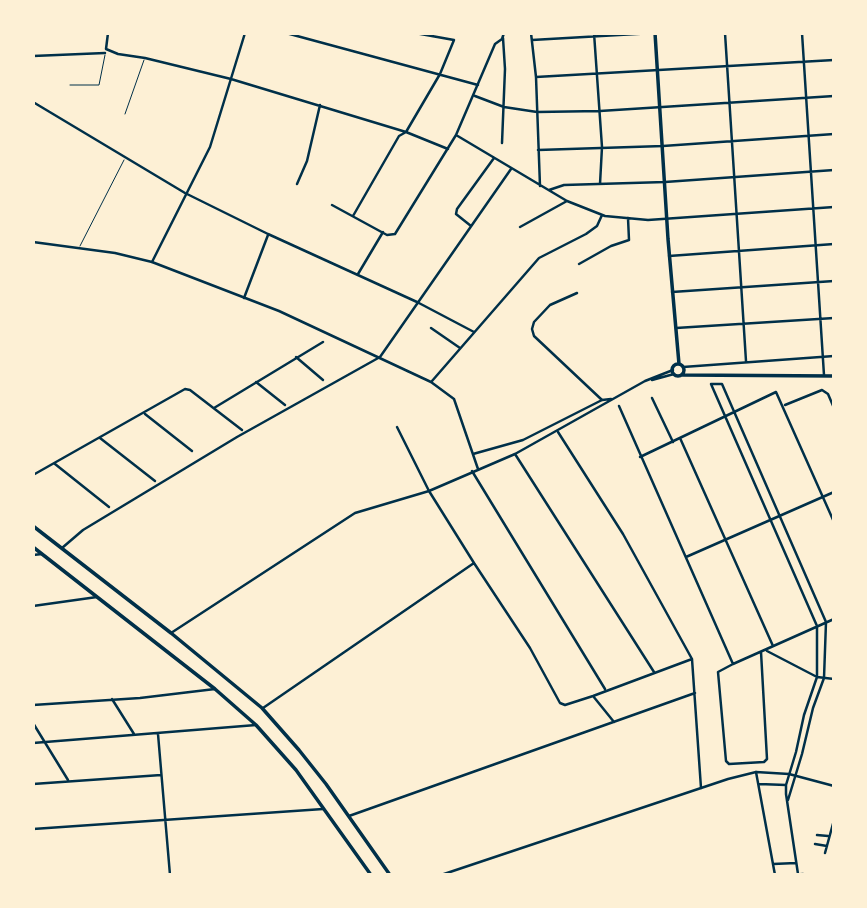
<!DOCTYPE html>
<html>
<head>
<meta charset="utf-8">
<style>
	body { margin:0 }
	#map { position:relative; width:867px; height:908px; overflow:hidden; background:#fdf0d5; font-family:Montserrat,sans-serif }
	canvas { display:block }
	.frame { position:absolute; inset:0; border:35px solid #fdf0d5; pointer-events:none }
</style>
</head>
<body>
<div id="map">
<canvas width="867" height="908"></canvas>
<div class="frame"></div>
</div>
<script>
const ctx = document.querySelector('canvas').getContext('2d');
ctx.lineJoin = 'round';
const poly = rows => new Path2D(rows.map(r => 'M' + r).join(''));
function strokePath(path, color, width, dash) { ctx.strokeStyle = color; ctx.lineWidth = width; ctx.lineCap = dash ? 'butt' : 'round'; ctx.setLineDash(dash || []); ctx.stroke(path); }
strokePath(poly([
	[70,85,99,85,105,55],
	[125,114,144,60],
	[80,246,124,160]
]), '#003049', 1);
strokePath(poly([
	[108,33,106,49,118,54,145,58,231,79,406,132,448,149],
	[286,33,478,85],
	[531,33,536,77,540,186],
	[594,33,602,147,600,184],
	[725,33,746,361],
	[802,33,824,375],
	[532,40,654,33],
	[33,56,105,53],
	[536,77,834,60],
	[475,96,504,107,537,112,600,111,834,96],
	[33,102,185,193,268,234,417,302,474,332],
	[456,135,567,201,605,216,648,220,834,207],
	[502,143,505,69,503,38],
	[538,150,663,146,834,134],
	[297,184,307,161,320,105],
	[549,190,564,185,665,182,834,170],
	[332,205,387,235,395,234,456,135,495,44,502,39,504,33],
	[353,216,399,136,406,132,440,74,454,40,415,33],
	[471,226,456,214,457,209,494,158],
	[520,227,567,201],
	[669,256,834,244],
	[152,262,210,147,245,33],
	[579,264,611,246,629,240,628,218],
	[358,274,383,232],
	[672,292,834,281],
	[577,293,550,305,534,322,532,329,534,336,602,400],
	[244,298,268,235],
	[431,328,460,348],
	[676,328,834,318],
	[296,357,323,380],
	[683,367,834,356],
	[432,381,539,258,586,234,597,226,602,215],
	[256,382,285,405],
	[652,398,673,442],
	[785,405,822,390,828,394,834,408],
	[619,406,733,664],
	[214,408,323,342],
	[145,414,192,451],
	[397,427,429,491,474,563,530,648,560,703,565,705,593,696,692,659],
	[558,432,623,534,692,659,701,788],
	[100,438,155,481],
	[680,438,773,646],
	[515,454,654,672],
	[640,457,776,392,834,522],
	[55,464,109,507],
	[472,471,605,689],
	[33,475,185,389,190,390,242,430],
	[62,548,83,530,237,437,380,357,511,169],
	[33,555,42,554],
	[686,557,834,492],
	[33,606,97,597],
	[767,651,817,677,834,679],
	[761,652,767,759,764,762,729,764,726,761,718,672,733,664,834,619],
	[593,696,614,722],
	[112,699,134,734],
	[33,705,140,698,215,689],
	[263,708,474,563],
	[33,723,68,780],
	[158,734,170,875],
	[33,743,256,725],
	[756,772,775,875],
	[33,784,161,775],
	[759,784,786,785],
	[788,800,802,754,813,708,824,678,826,622,722,384,711,384,817,626,817,677,804,715,796,752,786,785,786,794,798,874],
	[349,816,695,693],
	[33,829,323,809],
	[817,835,828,836],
	[815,844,827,846],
	[825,853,834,820],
	[773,864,796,863],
	[791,875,803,874]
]), '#003049', 2.5);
strokePath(poly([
	[33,242,115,253,152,262,279,311,431,382,454,399,478,469],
	[652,380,674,374],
	[473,454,523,440,602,400,611,399],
	[171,633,355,513,429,491,515,454,645,381,673,370],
	[441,875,728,779,756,772,789,774,834,786]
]), '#003049', 2.5);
strokePath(poly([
	[655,33,668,239,679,364],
	'672 370a6 6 0 1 1 12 0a6 6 0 1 1-12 0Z',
	[682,375,834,376]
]), '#003049', 3.5);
strokePath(poly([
	[33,526,171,633,262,708,299,750,326,784,390,875],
	[33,547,215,689,256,725,296,770,371,875]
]), '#003049', 3.5);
</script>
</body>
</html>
